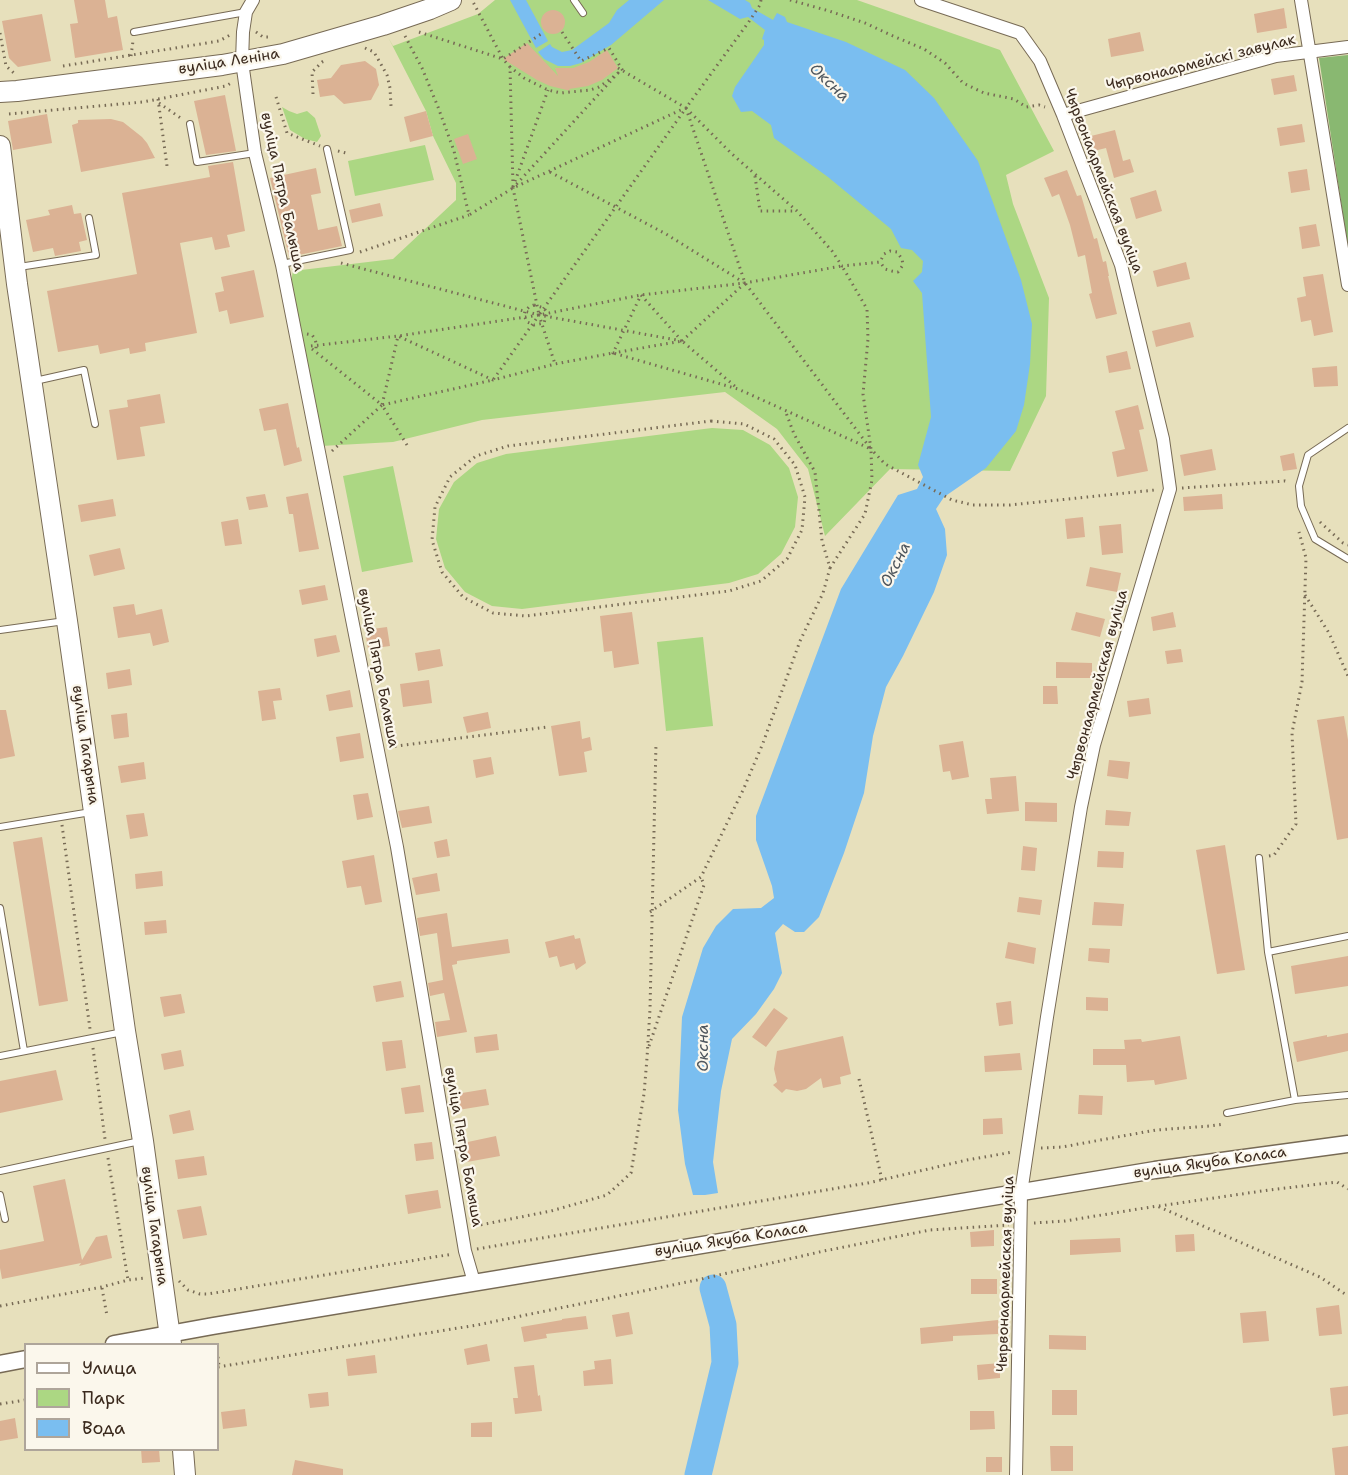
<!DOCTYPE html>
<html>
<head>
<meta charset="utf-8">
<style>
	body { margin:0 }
	#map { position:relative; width:1348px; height:1475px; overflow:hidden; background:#e7e0bc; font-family:"Shantell Sans",sans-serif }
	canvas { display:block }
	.legend { position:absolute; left:24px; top:1343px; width:195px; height:108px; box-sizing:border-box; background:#fbf7ec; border:2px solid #aea59a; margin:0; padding:8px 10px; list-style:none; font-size:18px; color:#3b2a1e }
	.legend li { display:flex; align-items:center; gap:12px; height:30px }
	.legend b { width:30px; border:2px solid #aea59a }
</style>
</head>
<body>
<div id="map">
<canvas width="1348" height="1475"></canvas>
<ul class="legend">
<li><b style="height:8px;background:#fff"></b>Улица</li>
<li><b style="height:16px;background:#acd783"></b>Парк</li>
<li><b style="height:16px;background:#7abef0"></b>Вода</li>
</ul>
</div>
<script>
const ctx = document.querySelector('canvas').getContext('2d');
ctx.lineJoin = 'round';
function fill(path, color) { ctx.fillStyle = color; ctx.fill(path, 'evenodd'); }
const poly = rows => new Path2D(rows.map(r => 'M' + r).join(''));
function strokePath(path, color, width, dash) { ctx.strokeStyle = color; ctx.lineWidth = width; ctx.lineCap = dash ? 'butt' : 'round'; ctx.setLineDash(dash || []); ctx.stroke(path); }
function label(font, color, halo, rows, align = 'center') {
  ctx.font = font + ' "Shantell Sans",sans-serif'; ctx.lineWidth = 4.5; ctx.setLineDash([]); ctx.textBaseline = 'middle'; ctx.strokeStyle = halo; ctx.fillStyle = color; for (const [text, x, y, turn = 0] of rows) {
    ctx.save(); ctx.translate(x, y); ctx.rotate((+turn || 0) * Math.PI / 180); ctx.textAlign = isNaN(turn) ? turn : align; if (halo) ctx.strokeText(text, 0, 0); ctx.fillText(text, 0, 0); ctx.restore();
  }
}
fill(poly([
	[495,0,857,0,1000,50,1054,151,1006,175,1013,204,1049,298,1046,396,1010,471,890,469,825,536,808,469,777,429,725,392,482,420,393,442,321,446,291,281,293,271,393,259,456,200,456,183,433,136,426,111,388,37,393,46,478,14],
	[282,107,289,111,297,114,307,111,315,118,321,136,317,142,305,139,290,130],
	[425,145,434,180,355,196,348,161],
	[712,428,743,430,770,445,789,468,798,497,795,527,781,554,758,574,729,583,522,609,492,606,465,592,445,568,436,539,439,509,454,482,477,463,506,454],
	[393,466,413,562,362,572,343,476],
	[703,637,713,726,666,731,657,642]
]), '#acd783');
fill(poly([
	[1348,55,1348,247,1319,58]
]), '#89b871');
fill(poly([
	[510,0,526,0,548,41,536,48],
	[629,0,664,0,611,45,581,63,570,66,558,66,544,59,538,52,550,44,552,47,562,52,572,50,609,23,617,10],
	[708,0,745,0,750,3,752,8,773,20,777,13,785,17,787,22,846,42,905,70,934,98,978,161,1021,280,1032,324,1030,364,1024,405,1016,431,986,468,944,497,936,509,945,529,947,555,934,592,903,656,886,687,873,736,864,793,844,853,819,917,804,932,795,932,783,924,775,933,782,973,774,989,756,1014,732,1039,721,1091,713,1162,718,1193,705,1195,693,1195,685,1164,678,1110,682,1017,703,948,716,926,733,909,761,908,774,898,772,886,756,840,756,816,841,589,898,495,917,489,923,477,918,465,931,417,922,293,913,281,922,272,923,261,912,250,901,248,891,229,828,177,774,138,771,125,752,111,741,112,732,96,735,87,764,45,764,40,762,39,765,30,748,17,740,19]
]), '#7abef0');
strokePath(poly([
	[698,1475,725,1363,723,1325,713,1288]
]), '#7abef0', 27);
fill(poly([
	[74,0,105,0,108,18,117,16,123,50,75,58,70,24,78,23],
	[1284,8,1287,28,1257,33,1254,14],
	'541 22a12 12 0 1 1 24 0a12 12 0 1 1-24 0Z',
	[42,14,51,61,18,67,9,58,2,21],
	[1140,32,1144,51,1111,57,1108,39],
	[527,43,558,76,555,68,573,68,589,62,607,50,618,68,602,80,588,86,569,89,571,91,550,86,537,80,503,59],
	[365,61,376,69,379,85,371,100,344,104,334,95,320,97,317,80,331,78,341,65],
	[1294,75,1297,91,1274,95,1271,79],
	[225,95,236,151,206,155,194,101],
	[426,111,433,136,410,142,404,117],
	[47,114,52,143,13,150,8,121],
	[111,119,123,122,142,137,147,143,155,158,81,172,72,125,78,123,78,120],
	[1302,124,1305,142,1280,146,1277,128],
	[1115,130,1123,161,1130,159,1134,172,1114,178,1106,148,1094,151,1091,136],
	[468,134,477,159,463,164,454,139],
	[233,162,245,231,227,235,230,247,215,250,212,237,180,243,197,333,145,343,146,351,130,354,129,348,100,354,98,345,58,352,47,291,137,274,122,193,210,177,208,166],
	[316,168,321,193,311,195,318,230,337,226,342,246,289,257,270,178],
	[1307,169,1310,190,1291,193,1288,172],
	[1067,170,1077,196,1081,195,1094,239,1097,238,1103,262,1106,261,1109,276,1108,276,1117,314,1096,319,1089,294,1092,293,1085,255,1078,257,1070,225,1059,194,1052,197,1044,178],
	[1156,190,1162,211,1136,219,1130,198],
	[380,203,383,216,352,223,349,210],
	[72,205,74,214,81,213,87,240,79,242,81,251,55,256,53,248,33,252,26,220,50,215,48,210],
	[1316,224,1320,246,1302,249,1299,227],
	[1186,262,1190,279,1157,287,1153,271],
	[254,270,264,317,230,324,227,310,219,312,215,293,224,291,221,277],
	[1323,274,1333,332,1314,336,1311,320,1301,322,1297,298,1306,296,1303,277],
	[1190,322,1194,337,1156,347,1152,331],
	[1127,351,1131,369,1109,373,1106,356],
	[1337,366,1338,386,1314,387,1312,368],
	[160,394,165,423,140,427,145,456,117,460,109,410,128,407,127,400],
	[288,403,297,448,299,447,302,461,284,466,276,429,264,431,259,409],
	[1138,405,1144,429,1139,430,1148,471,1117,477,1112,452,1125,449,1115,411],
	[1212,449,1216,470,1184,476,1180,455],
	[1294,453,1297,469,1283,471,1280,456],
	[308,493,319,549,299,552,293,514,289,514,286,497],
	[265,494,268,507,249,510,246,497],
	[1222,494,1223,509,1184,511,1183,497],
	[113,499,116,516,81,522,78,505],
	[1083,517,1085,537,1067,539,1065,519],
	[238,519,242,544,225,546,221,522],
	[1121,524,1123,553,1102,555,1099,526],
	[120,548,125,569,94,576,89,555],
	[1090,567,1121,573,1117,592,1086,586],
	[325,585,328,600,302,605,299,590],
	[134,604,136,615,162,609,169,642,153,646,150,633,118,638,113,607],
	[632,612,639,664,614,668,612,651,604,652,600,616],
	[1076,612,1105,619,1100,637,1071,630],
	[1173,612,1176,627,1153,631,1151,617],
	[387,627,390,646,368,649,365,630],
	[336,635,340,652,317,657,314,639],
	[440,649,443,666,418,671,415,653],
	[1181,649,1183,662,1167,664,1165,651],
	[1056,662,1092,663,1092,678,1056,678],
	[130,669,132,685,108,689,106,673],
	[429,680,432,703,403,707,400,684],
	[1043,686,1057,686,1058,704,1043,704],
	[280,688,282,700,273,701,276,719,262,721,258,691],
	[350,690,353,707,329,711,326,695],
	[1149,698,1151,714,1129,717,1127,701],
	[0,710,6,710,15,756,0,759],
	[488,712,491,728,467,733,463,717],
	[127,713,129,737,114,739,111,715],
	[1344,716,1348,740,1348,838,1337,840,1317,720],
	[580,721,582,739,590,737,592,750,584,752,587,772,559,776,551,726],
	[360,733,364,758,340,762,336,737],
	[963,741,969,777,952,780,950,771,943,772,939,745],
	[491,757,494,774,476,778,473,760],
	[1109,760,1130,762,1128,779,1107,776],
	[144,762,146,779,121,783,118,766],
	[1016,776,1019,811,987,814,985,799,992,799,990,778],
	[368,793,373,817,357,820,353,795],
	[1025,802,1057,803,1057,822,1025,821],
	[429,806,432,823,402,828,398,811],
	[1106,810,1131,812,1129,826,1105,825],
	[144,813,148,836,130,839,126,815],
	[42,837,68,1001,39,1006,13,842],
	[447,839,450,856,437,858,434,842],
	[1225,845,1245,970,1217,974,1196,850],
	[1023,846,1037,848,1035,871,1021,870],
	[1098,851,1124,852,1123,868,1097,867],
	[374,855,382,902,365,905,361,886,347,888,342,861],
	[162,871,163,886,136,889,135,874],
	[437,873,440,891,416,895,412,878],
	[1019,897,1042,900,1040,915,1017,912],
	[1094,902,1124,904,1122,926,1092,925],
	[447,913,452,947,508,939,510,953,457,961,457,964,452,965,467,1032,437,1037,435,1022,450,1020,444,993,430,996,428,983,443,980,437,933,420,936,417,918],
	[166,920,167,933,145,935,144,922],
	[574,935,575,939,580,938,586,963,576,970,574,963,560,967,557,956,549,958,545,942],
	[1008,942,1036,948,1034,964,1005,958],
	[1089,948,1110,949,1109,963,1088,961],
	[1348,956,1348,986,1295,994,1291,966],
	[401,981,404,997,376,1002,373,986],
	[181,994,185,1013,164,1017,160,997],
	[1086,997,1108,998,1108,1011,1086,1010],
	[1011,1001,1013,1024,999,1026,996,1003],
	[774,1008,788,1018,766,1047,752,1037],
	[1348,1033,1348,1051,1297,1062,1293,1042,1327,1035,1327,1037],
	[497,1034,499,1050,476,1053,474,1037],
	[843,1036,851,1074,840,1077,841,1084,823,1088,821,1078,806,1089,797,1091,786,1089,782,1093,773,1085,777,1082,774,1069,777,1051],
	[1180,1036,1187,1079,1155,1085,1154,1080,1127,1082,1126,1065,1093,1065,1093,1049,1125,1049,1124,1040,1141,1039,1142,1042],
	[402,1040,406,1068,386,1071,382,1042],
	[181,1050,184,1066,164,1070,161,1054],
	[1020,1053,1022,1070,985,1072,984,1056],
	[56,1070,63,1100,0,1113,0,1081],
	[420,1085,424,1112,405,1114,401,1088],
	[486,1089,489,1105,458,1110,456,1094],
	[1079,1095,1103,1096,1102,1115,1078,1114],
	[190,1110,194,1130,173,1134,169,1115],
	[1002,1118,1003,1134,983,1135,983,1119],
	[496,1136,500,1156,467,1162,463,1143],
	[432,1142,434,1159,416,1161,414,1144],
	[204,1156,207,1175,178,1179,175,1160],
	[65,1179,82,1260,96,1237,107,1235,112,1258,79,1266,81,1263,2,1279,0,1268,0,1250,44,1241,33,1186],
	[438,1190,441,1208,408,1214,405,1195],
	[201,1206,207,1235,183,1239,177,1210],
	[994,1230,994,1246,971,1247,970,1232],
	[1194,1234,1195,1251,1176,1252,1175,1235],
	[1120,1238,1121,1252,1070,1255,1070,1240],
	[971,1279,997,1279,997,1294,971,1294],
	[1339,1305,1342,1334,1319,1336,1316,1308],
	[1266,1311,1269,1341,1243,1343,1240,1313],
	[629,1312,633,1334,616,1337,612,1315],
	[586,1316,588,1329,546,1334,547,1338,524,1342,521,1327,562,1320,562,1319],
	[998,1320,998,1334,953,1336,953,1341,921,1344,920,1328],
	[1049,1335,1086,1336,1086,1350,1049,1349],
	[487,1344,490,1361,467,1365,464,1349],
	[375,1355,377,1373,348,1376,346,1359],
	[611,1359,613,1384,584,1386,583,1371,595,1369,594,1361],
	[1000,1363,1000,1378,978,1380,977,1365],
	[534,1365,538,1396,540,1395,542,1411,515,1414,513,1398,518,1398,514,1367],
	[1348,1386,1348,1414,1333,1416,1330,1388],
	[1052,1390,1077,1390,1077,1415,1052,1415],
	[328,1392,329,1406,310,1408,308,1394],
	[245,1409,247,1426,223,1429,221,1412],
	[970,1411,994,1411,995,1429,970,1430],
	[15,1418,18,1438,0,1441,0,1421],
	[492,1422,492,1437,471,1437,471,1423],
	[1050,1446,1073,1446,1073,1471,1051,1471],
	[1348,1446,1348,1475,1335,1475,1332,1448],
	[141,1449,159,1449,160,1462,142,1463],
	[986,1457,1002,1457,1002,1472,986,1472],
	[295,1460,343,1469,343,1475,292,1475]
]), '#dbb294');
const lane = poly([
	[574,0,583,13],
	[134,32,246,12],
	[190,124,197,162,255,153],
	[282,264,350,250,327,149],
	[19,267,96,255,89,218],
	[35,381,84,370,95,424],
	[1348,428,1308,455,1299,486,1301,506,1315,539,1348,559],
	[0,630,65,621],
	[0,827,91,812],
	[1259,858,1268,952,1295,1100,1348,1095],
	[0,908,24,1051],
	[1268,952,1348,936],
	[0,1056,123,1032],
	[1227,1113,1295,1100],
	[0,1171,140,1141],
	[0,1195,5,1219]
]);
const street = poly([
	[253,0,246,12,243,32,242,62,255,153,282,265,397,847,465,1251,474,1282],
	[921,0,1020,33,1040,61,1063,115,1121,265,1163,439,1170,489,1094,745,1081,807,1047,1017,1021,1193,1016,1475],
	[1301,0,1348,285],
	[1063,115,1276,56,1348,47]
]);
const secondary = poly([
	[114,1344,213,1326,1155,1170,1348,1144],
	[0,1364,26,1359]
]);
const primary = poly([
	[0,92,17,91,222,65,283,54,383,25,430,9,451,0],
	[0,146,17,284,67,621,125,1031,143,1141,171,1344],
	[183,1450,185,1475]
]);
strokePath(lane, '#776a55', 8);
strokePath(street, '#776a55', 14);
strokePath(secondary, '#776a55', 19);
strokePath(primary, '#776a55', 22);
strokePath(poly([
	[761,0,760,5,748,23,686,108,732,154,797,211,832,251,842,266,880,262,884,254,890,251,897,252,902,259,903,265,898,272,892,271,885,269,880,262],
	[790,0,829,11,865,23,893,36,924,49,945,63,963,83,984,93,1014,99,1026,107,1039,105,1045,107],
	[256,32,263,37,272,37],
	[419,32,503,59,472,0],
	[562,32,581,61,609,48,623,71],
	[0,33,6,66,15,74],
	[405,36,422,68,438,107,454,151,469,215,513,188,685,108],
	[365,48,374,52,387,75,390,88,391,106],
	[131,56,133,41],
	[63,66,219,41,230,35],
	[618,68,686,108],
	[313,94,312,72,322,62,325,61],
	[276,97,287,133,320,146],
	[158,99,167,166],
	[159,103,182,119],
	[9,114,143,102,226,86,231,83],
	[338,151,346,153],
	[550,172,666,234,743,282],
	[755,176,760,211,795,211],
	[513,187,510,67,503,59,544,32],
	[513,187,548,90],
	[360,252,469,215],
	[341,263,539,315,555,364],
	[534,305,544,308,547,313,544,323,534,325,527,322,524,315,525,311,529,307,534,305],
	[307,334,312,335,315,339,316,343,316,352],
	[682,341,641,295,613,353,682,341,737,388],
	[682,341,745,283],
	[311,346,398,336,539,315,641,295,745,283,842,266,867,309,868,339,863,394,871,449,885,464,952,500,973,505,1010,505,1155,490],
	[312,349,382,405,398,336,493,380,555,364,613,353,738,389,871,449,745,283,686,108,539,315,513,188,618,73,612,78,599,87,590,90,561,93,548,90,524,78,510,67],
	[711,421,744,424,774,439,795,465,805,497,802,530,787,559,761,581,729,591,526,616,493,613,463,597,442,572,432,540,435,507,450,477,476,456,508,446,711,421],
	[407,445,382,405,493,380,539,315,682,341],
	[332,451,382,405],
	[1182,488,1285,481,1289,482],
	[1320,522,1343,543,1348,545],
	[830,568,865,514,872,480,871,451],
	[1305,595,1329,633,1348,676],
	[389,747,548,727],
	[62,825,90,1029],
	[1269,856,1274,855,1296,824,1292,733,1302,682,1306,558,1299,532],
	[650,912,701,877,744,788,763,743,800,641,823,593,830,568,822,541,815,472,794,434,785,410],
	[649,1046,704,885,701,877],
	[93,1048,105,1139],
	[859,1079,882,1180],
	[1041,1148,1062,1147,1156,1130,1210,1126,1224,1124],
	[108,1158,128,1280],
	[1159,1206,1269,1190,1337,1182,1348,1189],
	[1034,1223,1065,1221,1157,1206,1320,1277,1348,1296],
	[475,1226,551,1211,607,1195,631,1173,644,1094,647,1058,650,1009,656,743],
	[477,1249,868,1183,967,1160,1013,1152],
	[179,1281,188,1290,200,1294,208,1294,453,1254],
	[102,1288,107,1316],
	[0,1306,102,1287,128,1280,146,1278],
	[218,1357,219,1366],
	[218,1367,477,1325,697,1280,824,1251,930,1230,1009,1225],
	[0,1404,26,1400]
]), '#776a55', 3, [1.5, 4.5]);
strokePath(lane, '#fff', 6);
strokePath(street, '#fff', 12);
strokePath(secondary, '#fff', 16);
strokePath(primary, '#fff', 20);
label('15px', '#3b2a1e', '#fbf7ec', [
	["вуліца Леніна",229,62,-9],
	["Чырвонаармейскі завулак",1201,63,-14],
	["Чырвонаармейская вуліца",1103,181,69],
	["вуліца Пятра Балыша",282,192,78],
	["вуліца Пятра Балыша",378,668,79],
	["Чырвонаармейская вуліца",1098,685,-75],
	["вуліца Гагарына",85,745,82],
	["вуліца Пятра Балыша",463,1147,80],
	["вуліца Якуба Коласа",1210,1163,-8],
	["вуліца Гагарына",154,1226,82],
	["вуліца Якуба Коласа",731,1240,-9],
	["Чырвонаармейская вуліца",1006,1274,-88]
]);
label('italic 16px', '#4e565d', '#fbf7ec', [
	["Оксна",829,83,43],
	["Оксна",896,565,-63],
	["Оксна",704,1048,-90]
]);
</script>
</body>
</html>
